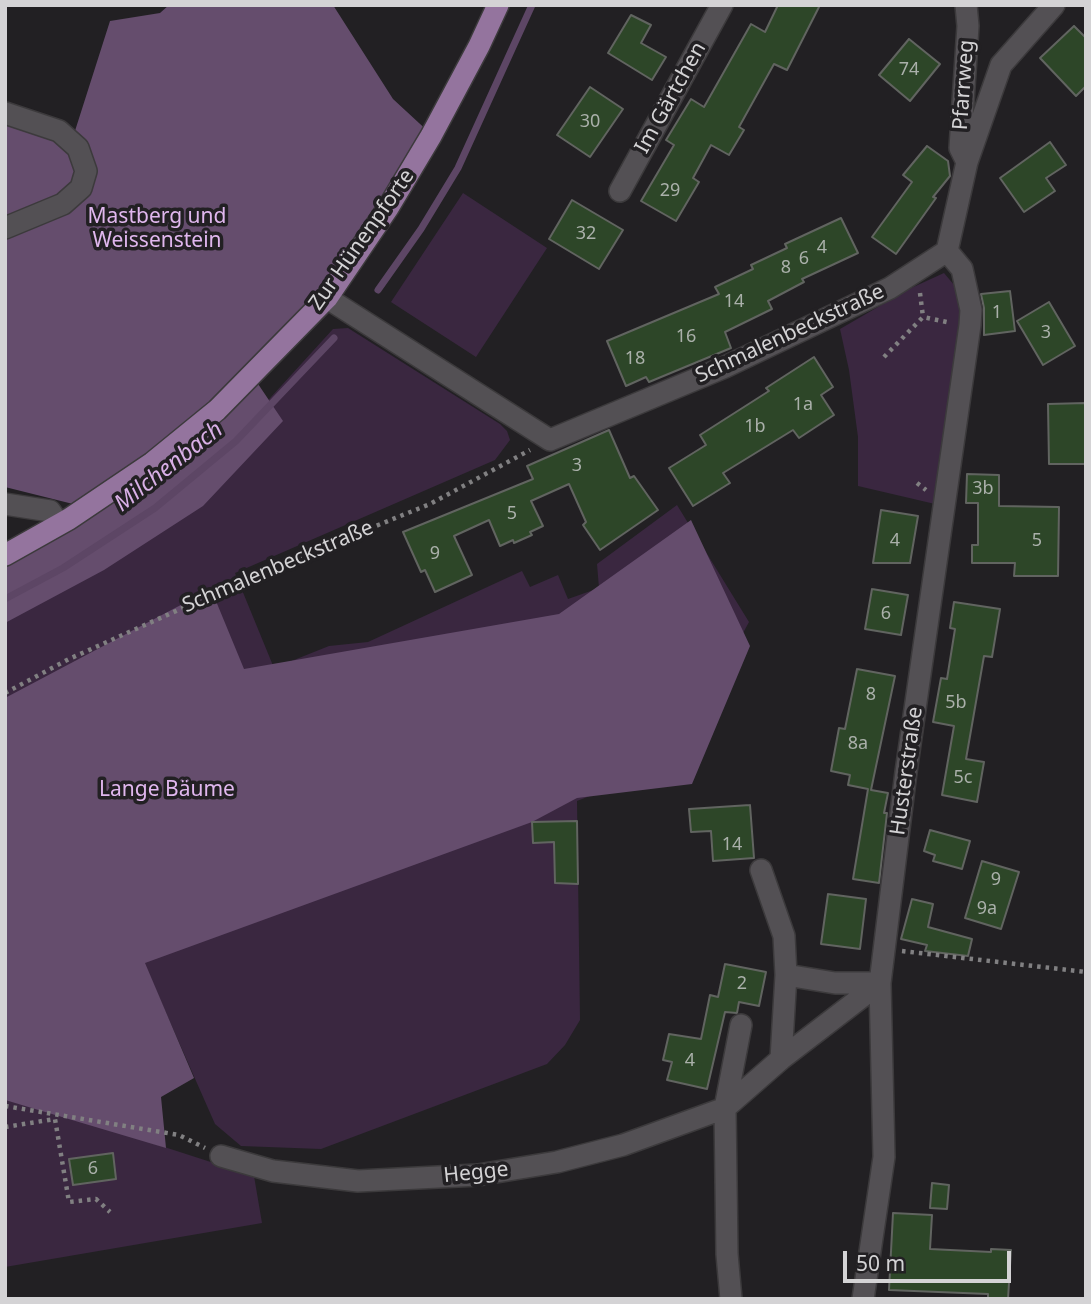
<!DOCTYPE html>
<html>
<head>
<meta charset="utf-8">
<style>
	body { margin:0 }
	#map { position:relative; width:1091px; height:1304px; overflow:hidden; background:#222023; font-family:"Noto Sans",sans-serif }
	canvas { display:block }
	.frame { position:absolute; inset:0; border:7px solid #d4d3d5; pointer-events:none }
	.scale { position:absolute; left:843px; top:1251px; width:168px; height:32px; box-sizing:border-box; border:4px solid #d4d3d5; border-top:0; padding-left:9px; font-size:21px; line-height:24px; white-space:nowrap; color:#d4d3d5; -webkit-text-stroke:5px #222023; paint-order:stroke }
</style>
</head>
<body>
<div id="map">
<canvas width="1091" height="1304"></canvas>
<div class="frame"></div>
<div class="scale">50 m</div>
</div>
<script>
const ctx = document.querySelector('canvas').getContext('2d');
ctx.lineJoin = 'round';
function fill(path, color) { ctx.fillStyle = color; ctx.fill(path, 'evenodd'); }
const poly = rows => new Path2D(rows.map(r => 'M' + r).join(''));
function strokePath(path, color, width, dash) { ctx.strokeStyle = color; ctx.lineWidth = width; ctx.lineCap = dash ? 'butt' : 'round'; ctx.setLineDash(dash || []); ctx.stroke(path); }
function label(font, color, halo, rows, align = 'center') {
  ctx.font = font + ' "Noto Sans",sans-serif'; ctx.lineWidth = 7; ctx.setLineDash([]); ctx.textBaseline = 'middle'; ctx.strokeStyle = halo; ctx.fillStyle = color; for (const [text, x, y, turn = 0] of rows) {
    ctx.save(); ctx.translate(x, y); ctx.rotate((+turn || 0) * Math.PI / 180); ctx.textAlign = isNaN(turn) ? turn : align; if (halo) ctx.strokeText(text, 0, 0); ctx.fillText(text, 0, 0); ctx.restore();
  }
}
fill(poly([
	[463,193,547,248,476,357,391,302],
	[944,273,960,292,961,339,935,504,858,486,858,437,849,370,840,329,909,289],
	[348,328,500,424,507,431,510,440,495,460,235,573,274,668,329,646,368,642,522,571,530,587,558,575,568,599,599,588,597,564,677,505,749,622,672,764,577,801,580,1020,565,1045,547,1064,321,1149,241,1146,215,1124,148,972,5,1015,5,585,251,419,333,329],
	[5,1100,84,1121,254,1176,262,1223,5,1267]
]), '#3a2740');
fill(poly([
	[169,5,333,5,393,99,432,135,357,255,252,375,283,421,203,506,104,570,5,623,5,555,85,507,5,487,5,118,74,134,110,21,160,13],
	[691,520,750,646,692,784,577,798,532,822,145,963,194,1078,161,1097,166,1148,5,1100,5,698,211,589,244,669,559,614]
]), '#654d6d');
strokePath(poly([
	[378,290,421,229,458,168,532,5],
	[5,599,63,568,155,508,236,441,334,338]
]), '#5d4665', 7);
const building = poly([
	[778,5,820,5,787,70,774,64,739,127,744,130,729,155,711,145,693,178,699,182,676,221,641,201,674,145,666,140,691,99,704,107,751,24,765,32,778,5],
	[631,15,651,25,641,43,666,57,652,80,608,53,631,15],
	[1074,26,1086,38,1086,86,1076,96,1040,58,1074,26],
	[909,39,940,64,910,101,879,75,909,39],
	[590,87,623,109,590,157,557,135,590,87],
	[1050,142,1066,165,1046,178,1055,191,1024,212,1000,178,1050,142],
	[927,146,948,161,950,176,933,197,936,198,896,254,872,237,912,182,903,175,927,146],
	[572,200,623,230,599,269,549,239,572,200],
	[841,218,858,253,802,279,804,282,768,301,772,309,725,332,731,348,649,382,646,377,626,386,607,341,719,294,715,287,753,269,751,265,787,248,785,244,841,218],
	[1010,291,1015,331,984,335,984,308,981,294,1010,291],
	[1049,302,1075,346,1043,365,1017,321,1049,302],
	[814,357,833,387,821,395,834,415,799,438,793,430,723,473,730,483,693,506,669,468,706,445,700,435,769,391,766,388,814,357],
	[1086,403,1086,464,1049,464,1048,404,1086,403],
	[609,430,630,478,634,476,658,510,600,550,583,525,586,522,569,484,531,501,543,526,530,532,532,535,514,543,513,540,500,546,489,520,454,536,472,575,435,592,425,570,421,572,403,532,533,479,527,466,609,430],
	[967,474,999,475,999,506,1059,507,1058,576,1014,576,1015,563,972,563,972,545,978,545,978,503,966,503,967,474],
	[881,510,918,516,910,563,873,563,881,510],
	[872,589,908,595,901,635,865,629,872,589],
	[954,602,1000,609,992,657,984,656,966,759,984,762,977,802,942,795,954,726,933,722,941,678,947,679,955,629,950,628,954,602],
	[857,669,895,676,871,790,888,793,884,813,887,813,879,883,853,879,868,789,848,785,850,775,831,771,839,728,845,729,857,669],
	[750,805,754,858,713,861,711,831,691,832,689,809,750,805],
	[577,821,578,884,555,883,554,842,533,843,532,822,577,821],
	[930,830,970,841,962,869,933,861,935,855,924,851,930,830],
	[982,861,1019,872,1001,929,965,918,982,861],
	[828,894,866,899,860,949,821,944,828,894],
	[912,899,933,904,928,927,972,939,968,956,925,951,927,945,901,939,912,899],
	[725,964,766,972,759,1006,739,1002,737,1013,725,1012,707,1089,667,1080,672,1062,663,1060,669,1034,701,1039,710,995,718,997,725,964],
	[113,1153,116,1179,73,1185,69,1159,113,1153],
	[932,1183,949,1185,947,1209,930,1208,932,1183],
	[893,1213,932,1215,930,1249,991,1252,991,1249,1011,1250,1008,1299,988,1299,988,1294,889,1290,893,1213]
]);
fill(building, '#2d4628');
strokePath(building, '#616460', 2);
const minor = poly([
	[966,5,968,26,960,148,967,162],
	[5,113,59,131,78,148,86,171,81,188,63,204,5,228],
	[620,191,722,5],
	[947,251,967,162,1001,65,1054,5],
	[327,298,550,440,725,367,890,288,947,251],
	[5,504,50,511,59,524],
	[761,870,784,936,786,975,835,983,880,983],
	[781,1059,786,975],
	[221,1156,273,1171,358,1181,478,1175,557,1162,623,1145,725,1108,741,1025],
	[731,1299,727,1254,725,1108,781,1059,880,983],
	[863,1299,884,1157,880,983,906,772,970,325,971,310,962,269,947,251]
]);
const major = poly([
	[5,555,69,519,152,463,217,410,327,298,388,208,431,136,479,46,498,5]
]);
strokePath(minor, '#3c3a3c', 24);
strokePath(major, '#3c3a3c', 24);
strokePath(poly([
	[920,293,923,317],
	[884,357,923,317,951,323],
	[917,483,926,490],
	[5,693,69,659,272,568,430,504,530,450],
	[902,951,1086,972],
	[5,1106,179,1135,205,1148],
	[5,1127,55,1119,69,1202,96,1199,110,1212]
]), '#818082', 4.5, [3.5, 5]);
strokePath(minor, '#535054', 21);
strokePath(major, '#94749e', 21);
label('18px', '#aab0aa', null, [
	["74",909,70],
	["30",590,122],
	["29",670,191],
	["32",586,234],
	["4",822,248],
	["6",804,259],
	["8",786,268],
	["14",734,302],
	["1",997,313],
	["3",1046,333],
	["16",686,337],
	["18",635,359],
	["1a",803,405],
	["1b",755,427],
	["3",577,466],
	["3b",983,489],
	["5",512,514],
	["4",895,541],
	["5",1037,541],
	["9",435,554],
	["6",886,614],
	["8",871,695],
	["5b",956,703],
	["8a",858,744],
	["5c",963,778],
	["14",732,845],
	["9",996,880],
	["9a",987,909],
	["2",742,984],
	["4",690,1061],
	["6",93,1169]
]);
label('21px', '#d4d3d5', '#222023', [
	["Pfarrweg",964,85,-86],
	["Im Gärtchen",671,98,-61],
	["Zur Hünenpforte",362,240,-55],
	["Schmalenbeckstraße",790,334,-25],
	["Schmalenbeckstraße",278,567,-23],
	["Husterstraße",907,771,-82],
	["Hegge",476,1173,-6]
]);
label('21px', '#e0b7ee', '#222023', [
	["Mastberg und",157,217],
	["Weissenstein",157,241],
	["Lange Bäume",167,790]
]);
label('italic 23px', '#d9b0e7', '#222023', [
	["Milchenbach",169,467,-38]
]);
</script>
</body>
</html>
